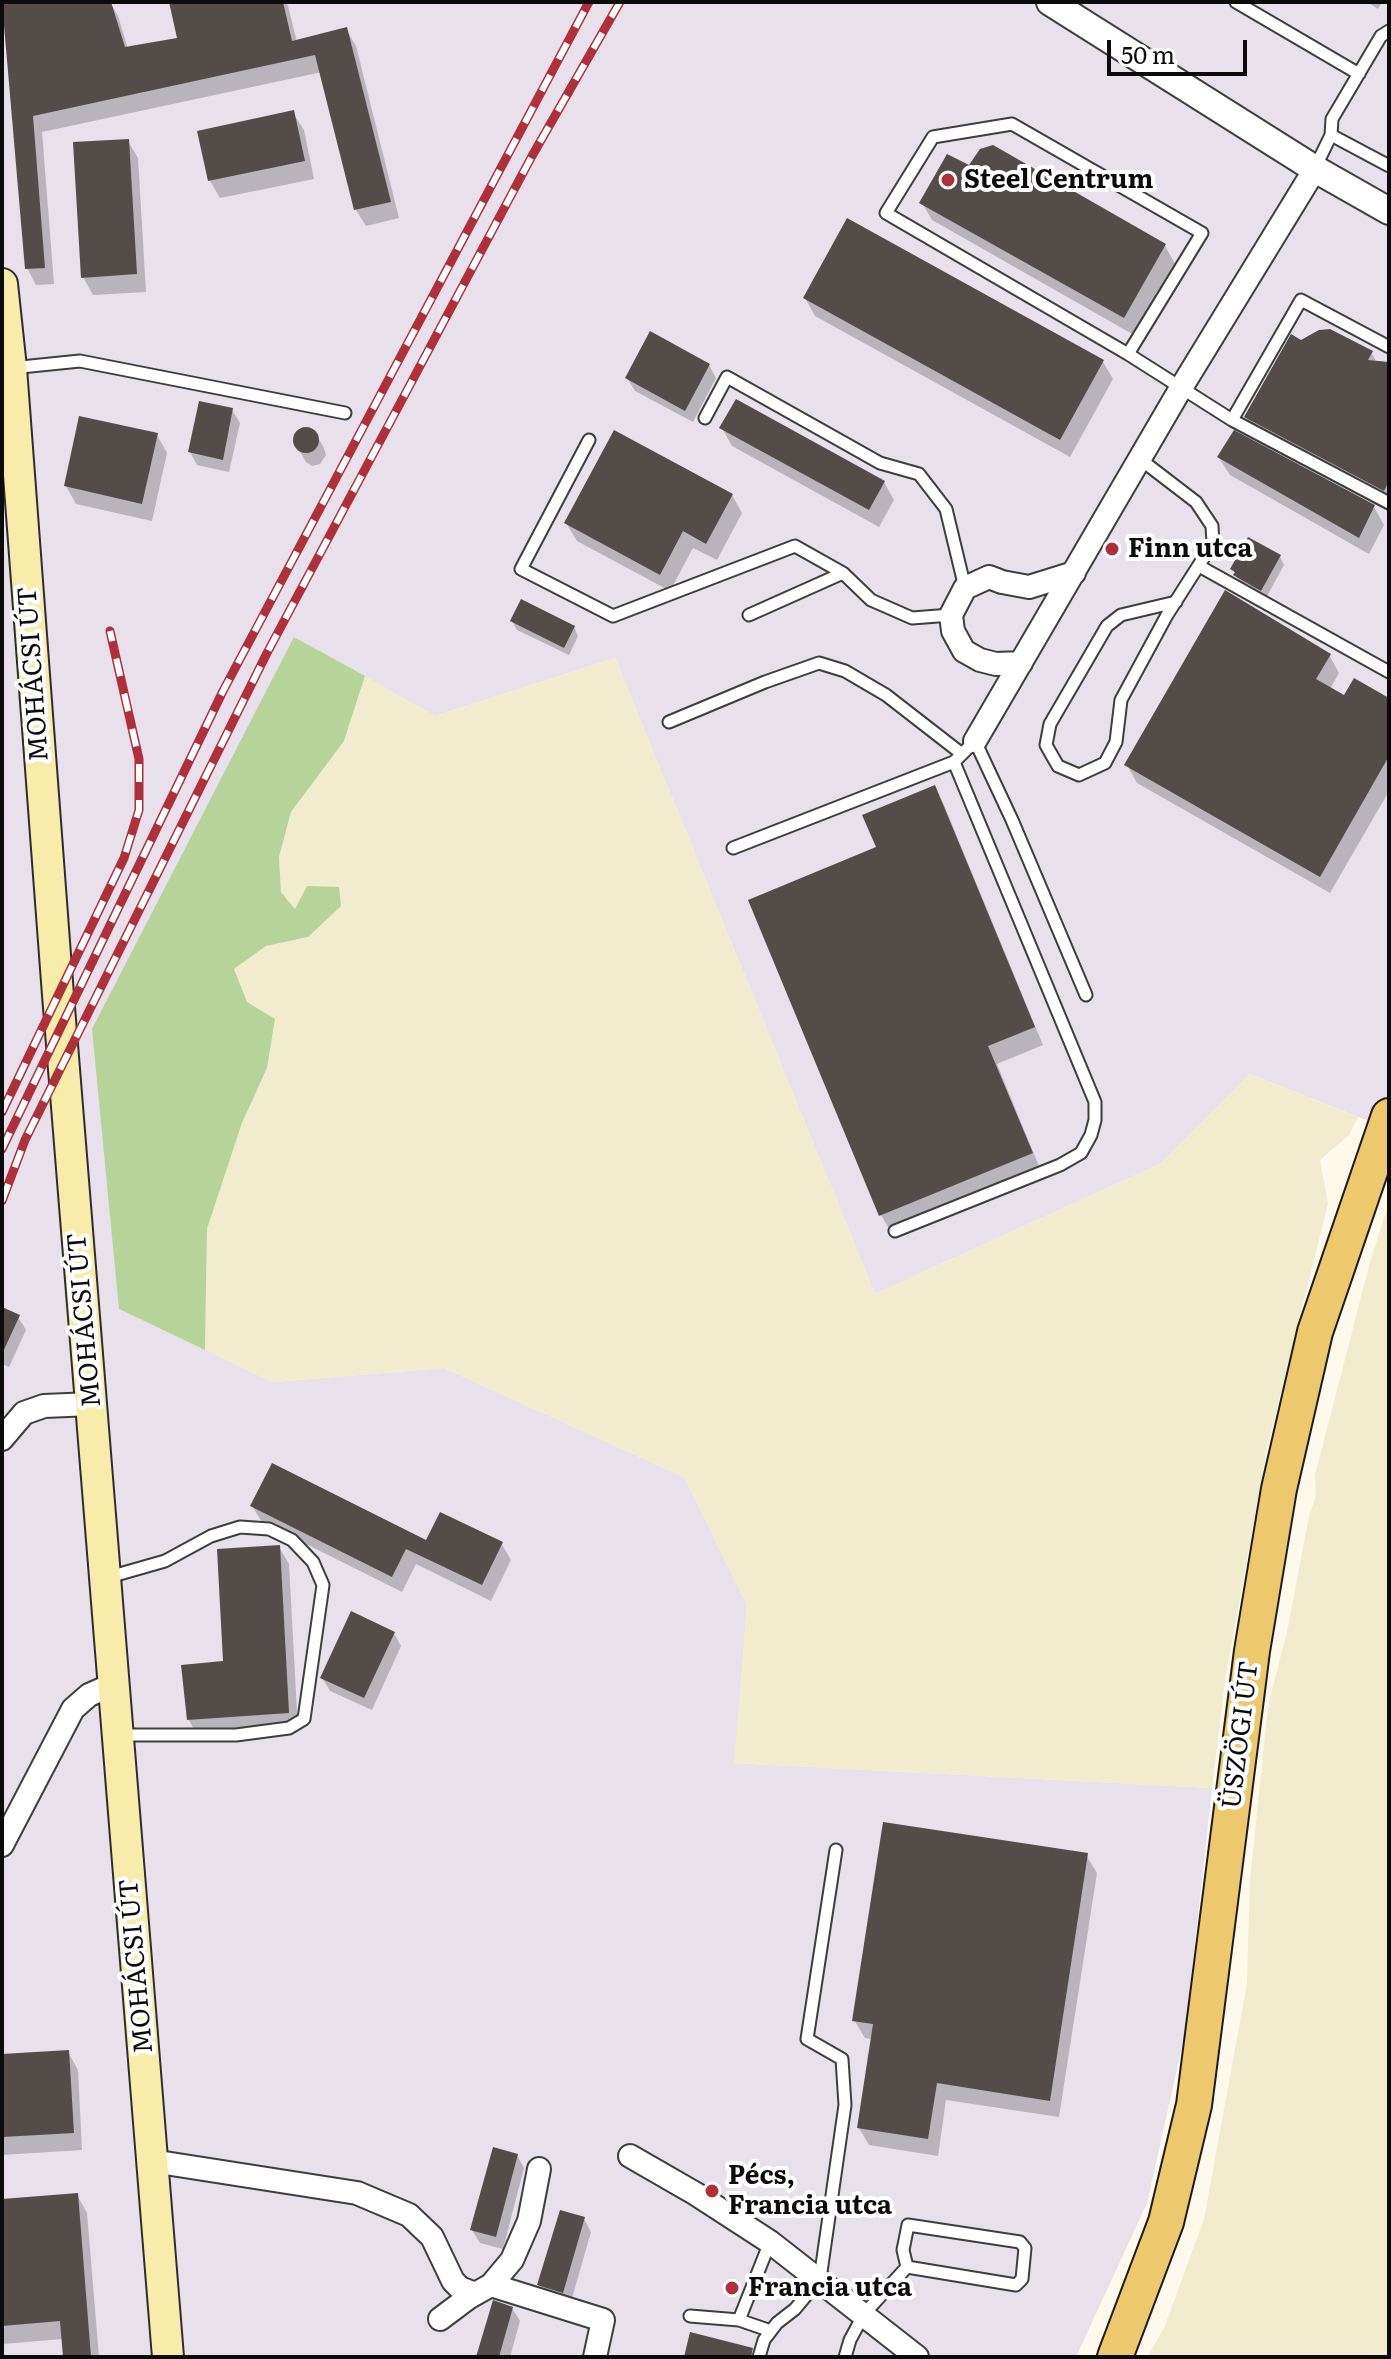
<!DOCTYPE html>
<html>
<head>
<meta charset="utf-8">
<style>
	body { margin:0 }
	#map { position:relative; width:1391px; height:2359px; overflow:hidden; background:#fdf9eb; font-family:Literata,serif }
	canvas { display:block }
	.frame { position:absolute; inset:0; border:4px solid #0b0b0b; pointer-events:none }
	.scale { position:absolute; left:1107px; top:40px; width:140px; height:36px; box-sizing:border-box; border:4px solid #0b0b0b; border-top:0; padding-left:10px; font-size:24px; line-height:28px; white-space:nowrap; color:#0b0b0b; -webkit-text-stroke:6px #fff; paint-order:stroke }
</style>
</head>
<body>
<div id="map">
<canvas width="1391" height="2359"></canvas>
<div class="frame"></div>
<div class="scale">50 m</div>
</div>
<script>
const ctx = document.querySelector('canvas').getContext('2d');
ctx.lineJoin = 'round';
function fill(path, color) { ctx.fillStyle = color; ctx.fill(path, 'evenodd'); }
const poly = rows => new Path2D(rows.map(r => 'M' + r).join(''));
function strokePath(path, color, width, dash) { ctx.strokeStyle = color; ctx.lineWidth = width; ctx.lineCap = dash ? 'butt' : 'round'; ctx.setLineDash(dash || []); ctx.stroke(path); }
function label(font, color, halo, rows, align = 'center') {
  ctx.font = font + ' Literata,serif'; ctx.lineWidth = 8; ctx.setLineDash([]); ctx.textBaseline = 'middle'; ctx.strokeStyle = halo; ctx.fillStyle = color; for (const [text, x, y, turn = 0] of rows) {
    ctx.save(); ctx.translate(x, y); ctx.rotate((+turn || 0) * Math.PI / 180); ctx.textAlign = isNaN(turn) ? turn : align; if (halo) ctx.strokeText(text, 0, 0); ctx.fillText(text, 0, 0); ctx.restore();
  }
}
fill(poly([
	[2,2,1389,2,1389,1129,1250,1074,1160,1164,875,1294,615,658,435,716,294,637,119,1309,273,1382,444,1368,684,1477,747,1605,735,1763,1212,1788,1185,2033,1147,2203,1076,2357,2,2357]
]), '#e8e0ea');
fill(poly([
	[615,658,875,1294,1160,1164,1250,1074,1358,1117,1349,1135,1320,1160,1328,1203,1267,1448,1225,1681,1212,1788,734,1763,747,1605,684,1477,444,1368,273,1382,205,1350,207,1229,242,1123,267,1068,234,969,266,946,308,937,296,910,281,892,279,857,291,812,344,741,365,676,435,716],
	[1389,1203,1389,2357,1147,2357,1164,2328,1204,2219,1247,1983,1250,1880,1268,1706,1288,1627,1309,1516,1316,1496,1315,1475,1370,1262]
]), '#f1ecce');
fill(poly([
	[294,637,365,676,344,741,291,812,279,857,281,892,295,909,307,886,339,887,341,906,308,937,266,946,234,969,247,1002,275,1019,267,1068,242,1123,207,1229,205,1350,119,1309,92,1029]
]), '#b6d499');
fill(poly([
	[3,2,110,2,118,16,128,49,179,40,171,2,287,2,297,42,346,29,356,46,399,218,366,226,356,210,322,72,42,132,54,284,36,285,27,268],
	[1367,2,1382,2,1378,9],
	[293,113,304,130,314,179,220,198,210,181,200,132],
	[128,141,138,158,146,292,93,295,83,277],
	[922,203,1165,246,1175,264,1134,335,932,220],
	[805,298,1103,362,1113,379,1070,457,815,316],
	[1301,342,1371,352,1377,363,1389,364,1389,504,1256,434,1246,417],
	[709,365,716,378,693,422,635,391,627,378],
	[232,410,240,423,229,472,197,465,190,452],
	[722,428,884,482,894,500,879,527,732,446],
	[306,429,316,434,324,448,326,455,320,464,312,466,306,462,298,448,296,437,299,431],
	[157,435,167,453,152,521,76,504,66,486],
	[1219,458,1374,507,1384,525,1369,554,1230,475],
	[732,495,742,513,717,560,693,548,670,591,577,541,566,523],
	[1280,557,1284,565,1266,598,1240,584,1233,569],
	[512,621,574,627,578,636,569,655,517,630],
	[1329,655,1339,673,1330,689,1345,698,1389,700,1389,791,1330,893,1137,783,1127,765],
	[934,788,944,805,1043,1045,997,1064,1041,1171,891,1232,881,1215,878,848],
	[2,1309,18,1317,26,1330,9,1367,2,1364],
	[252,1506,427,1543,501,1543,511,1560,491,1601,416,1564,402,1592,262,1522],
	[279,1547,289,1564,298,1730,198,1737,189,1720,225,1663],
	[394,1633,401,1646,372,1710,330,1691,322,1678],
	[1086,1855,1097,1873,1059,2117,946,2100,938,2156,869,2145,859,2128,872,2039,865,2038,854,2020],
	[68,2052,78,2070,82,2150,2,2155,2,2056],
	[517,2155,524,2168,503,2249,480,2243,472,2230],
	[77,2195,87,2213,99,2357,65,2357,63,2339,2,2344,2,2201],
	[584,2219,591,2232,570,2305,547,2298,539,2284],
	[512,2308,520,2321,510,2357,478,2357]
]), '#0003');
fill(poly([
	[2,2,111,2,125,47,177,38,169,2,283,2,292,41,347,27,391,202,354,210,315,55,33,116,45,268,25,269],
	[294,110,305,161,208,181,197,131],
	[129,139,137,274,81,278,73,142],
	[993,145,1166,244,1124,318,919,203,947,154,969,165,980,149],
	[847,218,1104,360,1060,440,803,298],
	[1330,329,1373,351,1368,360,1389,362,1389,481,1384,491,1244,417,1291,334,1301,340,1319,330],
	[650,331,710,364,685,411,625,378],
	[736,399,885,481,869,510,719,428],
	[199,401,233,408,223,460,188,452],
	[79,416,158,433,142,504,64,486],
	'293 440a13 13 0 1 1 26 0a13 13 0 1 1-26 0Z',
	[614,430,733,494,706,544,683,531,660,575,564,523],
	[1234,430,1375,505,1359,538,1217,457],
	[1248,537,1281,555,1261,591,1233,575,1235,572,1230,569],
	[1225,590,1331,654,1316,679,1344,695,1354,678,1389,698,1389,756,1320,877,1124,765],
	[521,599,575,626,564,648,510,621],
	[935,785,1035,1027,988,1046,1033,1153,879,1216,748,900,876,847,862,815],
	[2,1307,20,1315,2,1354],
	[272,1463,426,1540,440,1512,503,1542,482,1585,406,1549,392,1577,250,1506],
	[280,1545,289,1713,187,1720,181,1665,223,1661,217,1549],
	[351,1611,395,1632,364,1698,320,1678],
	[883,1822,1088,1853,1050,2101,937,2083,928,2139,857,2128,873,2024,852,2021],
	[69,2050,74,2133,2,2137,2,2054],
	[493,2147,518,2154,496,2237,470,2230],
	[78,2193,91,2357,63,2357,60,2321,2,2326,2,2199],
	[560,2210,585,2217,563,2293,537,2285],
	[493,2300,513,2307,499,2357,476,2357],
	[690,2332,753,2348,751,2357,684,2357]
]), '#534c49');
const service = poly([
	[1236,2,1359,74],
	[1331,135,1389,166],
	[1315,168,1331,135,1332,119,1381,36,1389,31],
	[1128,354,1202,233,1012,124,933,137,886,213,1128,354,1232,420,1389,503],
	[11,368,80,361,345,413],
	[705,418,727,377,880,463,919,474,946,509,965,588],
	[1232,420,1301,300,1389,347],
	[589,440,521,569,613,616,795,546,843,573],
	[1140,459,1196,502,1212,526,1213,543,1167,615,1121,700,1116,742,1105,763,1079,775,1058,766,1046,745,1050,724,1107,626,1121,615,1176,602],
	[1199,566,1389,672],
	[749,615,843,573,871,600,912,618,951,615],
	[669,722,765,682,819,663,845,671,886,695,962,754],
	[733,848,954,762,975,741,1012,820,1086,995],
	[895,1231,1060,1165,1081,1153,1091,1135,1095,1120,1095,1102,954,762],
	[109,1577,165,1561,211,1536,240,1527,269,1529,292,1540,313,1562,323,1585,304,1719,289,1728,236,1735,119,1735],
	[908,2225,1020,2242,1025,2248,1022,2279,1016,2285,907,2267,903,2250,908,2225],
	[770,2242,739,2320,771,2331],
	[690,2316,739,2320],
	[759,2357,764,2340,777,2323,795,2309,820,2279,845,2105,842,2059,807,2039,836,1850],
	[845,2357,850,2340,864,2314,907,2267]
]);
const minor = poly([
	[1021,663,996,664,980,660,964,651,953,631,951,615,965,588,989,577,1002,582,1029,587,1074,573],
	[975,741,1181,388,1315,169],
	[2,1439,24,1413,44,1406,92,1404],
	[2,1845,73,1709,89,1695,114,1684],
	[630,2156,696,2194,770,2242,917,2357],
	[152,2161,357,2193,409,2215,432,2237,453,2281,460,2288,475,2294],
	[491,2285,603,2320,595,2357],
	[440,2319,468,2298,491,2285,512,2260,529,2221,539,2169]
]);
const tertiary = poly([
	[1050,2,1315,169,1389,211]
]);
const secondary = poly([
	[2,284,11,368,58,995,168,2357]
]);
const primary = poly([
	[1115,2357,1166,2222,1194,2105,1252,1651,1279,1489,1315,1332,1389,1116]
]);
strokePath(service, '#3e3e3e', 15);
strokePath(minor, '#3e3e3e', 26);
strokePath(tertiary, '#3e3e3e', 30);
strokePath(secondary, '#2d2d2d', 34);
strokePath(primary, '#1c1c1c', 38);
strokePath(service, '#fff', 11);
strokePath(minor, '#fff', 22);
strokePath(tertiary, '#fff', 26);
strokePath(secondary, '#f8ecab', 30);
strokePath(primary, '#edc86c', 34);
const rail = poly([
	[2,1112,124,858,139,810,139,759,110,631],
	[2,1149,223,691,589,2],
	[2,1201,25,1140,267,653,532,156,620,2]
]);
strokePath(rail, '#af303b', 9);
strokePath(rail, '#fff', 6, [18]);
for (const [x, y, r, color] of [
	[948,180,8,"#af303b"],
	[1112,549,8,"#af303b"],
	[712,2191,8,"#af303b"],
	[732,2288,8,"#af303b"]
]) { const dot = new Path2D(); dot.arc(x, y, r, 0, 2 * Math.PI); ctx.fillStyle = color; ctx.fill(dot); strokePath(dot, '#fff', 3); }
label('bold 26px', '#0b0b0b', '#fff', [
	["Steel Centrum",964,180],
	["Finn utca",1128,549],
	["Pécs,",728,2176],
	["Francia utca",728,2206],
	["Francia utca",748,2288]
], 'left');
label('26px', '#0b0b0b', '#fff', [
	["MOHÁCSI ÚT",34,674,-94],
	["MOHÁCSI ÚT",85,1320,-95],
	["ÜSZÖGI ÚT",1241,1735,-83],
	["MOHÁCSI ÚT",137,1966,-95]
]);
</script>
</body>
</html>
